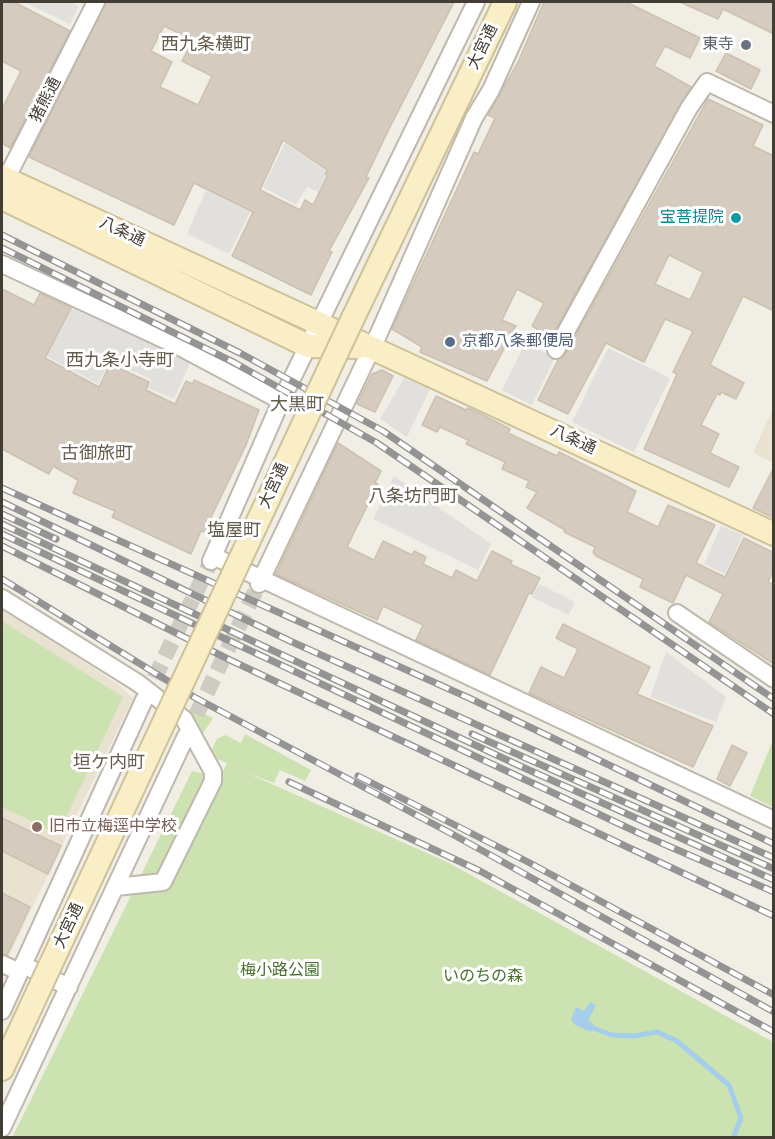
<!DOCTYPE html>
<html>
<head>
<meta charset="utf-8">
<style>
	body { margin:0 }
	#map { position:relative; width:775px; height:1139px; overflow:hidden; background:#f1eee5; font-family:"Archivo Narrow",sans-serif }
	canvas { display:block }
	.frame { position:absolute; inset:0; border:3px solid #433e35; pointer-events:none }
</style>
</head>
<body>
<div id="map">
<canvas width="775" height="1139"></canvas>
<div class="frame"></div>
</div>
<script>
const ctx = document.querySelector('canvas').getContext('2d');
ctx.lineJoin = 'round';
function fill(path, color) { ctx.fillStyle = color; ctx.fill(path, 'evenodd'); }
const poly = rows => new Path2D(rows.map(r => 'M' + r).join(''));
function strokePath(path, color, width, dash) { ctx.strokeStyle = color; ctx.lineWidth = width; ctx.lineCap = dash ? 'butt' : 'round'; ctx.setLineDash(dash || []); ctx.stroke(path); }
function label(font, color, halo, rows, align = 'center') {
  ctx.font = font + ' "Archivo Narrow","Noto Sans JP",sans-serif'; ctx.lineWidth = 6; ctx.setLineDash([]); ctx.textBaseline = 'middle'; ctx.strokeStyle = halo; ctx.fillStyle = color; for (const [text, x, y, turn = 0] of rows) {
    ctx.save(); ctx.translate(x, y); ctx.rotate((+turn || 0) * Math.PI / 180); ctx.textAlign = isNaN(turn) ? turn : align; if (halo) ctx.strokeText(text, 0, 0); ctx.fillText(text, 0, 0); ctx.restore();
  }
}
fill(poly([
	[773,409,773,463,753,453],
	[2,607,119,685,133,698,7,960,2,957]
]), '#eae2d0');
fill(poly([
	[2,621,123,697,58,834,2,807],
	[193,708,213,718,202,735,189,716],
	[245,734,311,770,305,781,280,770,274,783,247,773,447,862,773,1042,773,1137,12,1138,192,771,220,777,227,763,213,757,211,751,217,739,225,735,241,743],
	[773,740,773,807,750,796]
]), '#cce3b1');
fill(poly([
	[24,2,71,2,79,6,70,24],
	[285,143,325,170,324,174,356,192,350,207,307,187,296,205,263,187],
	[206,190,250,212,229,254,187,234],
	[74,300,192,359,174,399,148,388,152,380,110,360,98,384,39,352,55,338],
	[525,343,555,357,532,405,502,390],
	[608,348,670,378,634,452,572,422],
	[404,378,430,389,407,437,380,419],
	[394,476,491,544,478,570,373,519],
	[721,526,743,535,725,574,704,564],
	[539,584,575,602,569,615,532,597],
	[666,652,726,697,716,722,650,697]
]), '#e2e0dd');
fill(poly([
	[590,1002,596,1005,588,1021,594,1024,591,1032,575,1025,571,1019,576,1007,584,1011]
]), '#a5ceea');
strokePath(poly([
	[593,1028,612,1035,634,1036,657,1032,677,1041,729,1085,741,1118,733,1138]
]), '#a5ceea', 5);
const building = poly([
	[2,2,14,2,70,31,10,148,2,143,2,109,21,71,2,61,2,2],
	[106,2,454,2,388,131,366,177,369,178,329,251,332,252,311,295,232,256,253,212,194,183,174,225,29,157,106,2],
	[164,26,193,40,182,61,212,76,198,105,160,87,172,62,151,51,164,26],
	[283,140,327,170,325,174,328,175,313,205,305,200,300,210,260,190,283,140],
	[544,2,626,2,700,38,690,58,665,46,654,66,691,87,551,337,532,326,544,303,517,289,502,320,516,326,487,381,420,352,422,347,392,329,474,152,478,154,495,118,488,115,518,62,544,2],
	[680,2,774,2,774,34,723,9,718,19,680,2],
	[726,53,760,70,751,89,716,71,726,53],
	[708,99,763,125,753,146,774,156,774,311,743,296,710,365,744,383,736,399,721,392,720,395,717,394,701,425,719,434,710,453,739,467,729,487,644,449,677,374,673,372,693,331,665,319,644,362,606,343,568,414,538,400,558,360,565,355,708,99],
	[669,255,703,272,690,300,655,284,669,255],
	[2,289,34,305,40,293,71,308,45,358,99,387,110,364,149,382,146,390,175,404,186,381,193,384,194,380,259,410,246,445,204,532,201,531,191,554,112,517,115,511,73,493,78,480,53,466,49,474,2,449,2,289],
	[382,370,393,376,375,412,357,404,372,374,382,370],
	[436,396,466,410,468,408,479,413,510,429,508,433,557,456,559,452,636,491,627,512,658,527,668,505,715,525,696,563,725,577,744,538,774,553,774,570,768,582,774,585,774,664,709,622,723,594,686,575,673,603,640,587,643,579,596,556,593,552,595,547,564,532,565,530,527,508,537,492,526,487,529,481,502,469,505,462,466,444,468,440,440,427,437,432,422,425,436,396],
	[338,443,381,471,375,483,378,484,347,547,374,560,383,541,412,555,414,551,426,557,423,564,452,578,456,570,477,581,492,551,512,561,510,564,540,578,532,594,529,593,490,675,416,640,423,625,383,606,377,620,276,574,338,443],
	[774,467,774,518,753,508,774,467],
	[563,624,650,667,637,694,713,726,693,767,529,693,541,667,564,678,578,649,556,638,563,624],
	[732,745,747,753,730,786,717,779,732,745],
	[2,818,61,846,48,874,2,851,2,818],
	[2,893,30,907,7,955,2,954,2,893]
]);
fill(building, '#d5ccbf');
strokePath(building, '#ccc1af', 1.5);
strokePath(poly([
	[144,700,211,561],
	[186,736,259,584]
]), '#cecbc2', 16, [16, 8]);
const street = poly([
	[4,189,6,179,96,2],
	[2,264,178,346,281,401],
	[556,350,689,108,707,82,774,114],
	[213,556,774,820],
	[211,561,281,401,476,2],
	[259,584,379,333,474,118,491,90,531,2],
	[2,598,138,683,184,719,213,772,213,781,163,882,116,887],
	[677,613,774,679],
	[2,964,20,972],
	[23,965,69,987],
	[2,1011,144,700],
	[2,1128,186,736]
]);
const secondary = poly([
	[2,177,774,534],
	[2,198,308,346,359,347],
	[353,318,505,2],
	[2,1069,42,983]
]);
strokePath(street, '#bfb8ac', 20);
strokePath(secondary, '#cec097', 26);
strokePath(street, '#fff', 16);
strokePath(secondary, '#faeec6', 22);
const rail = poly([
	[2,235,240,353,383,431,774,699],
	[2,248,235,363,377,443,774,714],
	[2,488,469,698,774,844],
	[2,502,290,641,774,858],
	[2,514,56,539],
	[2,524,520,766,774,880],
	[2,534,643,835,774,892],
	[2,546,230,660,774,916],
	[2,579,194,697,454,835,774,1012],
	[472,734,774,869],
	[358,776,528,862,774,995],
	[289,782,480,871,774,1032]
]);
strokePath(rail, '#949494', 7);
strokePath(rail, '#fff', 4.5, [14]);
const secondaryBridge = poly([
	[42,983,353,318]
]);
strokePath(secondaryBridge, '#cec097', 26, []);
strokePath(secondaryBridge, '#faeec6', 22);
for (const [x, y, r, color] of [
	[746,45,6,"#6b7280"],
	[736,218,6,"#0f9aa8"],
	[450,342,6,"#5c6f8a"],
	[37,827,6,"#8d6e63"]
]) { const dot = new Path2D(); dot.arc(x, y, r, 0, 2 * Math.PI); ctx.fillStyle = color; ctx.fill(dot); strokePath(dot, '#fff', 2); }
label('16px', '#5b616d', '#fff', [
	["東寺",734,45]
], 'right');
label('16px', '#433e35', '#fff', [
	["大宮通",483,47,-64],
	["猪熊通",46,100,-63],
	["八条通",122,232,25],
	["八条通",573,440,25],
	["大宮通",274,486,-65],
	["大宮通",69,926,-65]
]);
label('16px', '#0d838f', '#fff', [
	["宝菩提院",724,218]
], 'right');
label('16px', '#4e5e75', '#fff', [
	["京都八条郵便局",462,342]
], 'left');
label('16px', '#785e54', '#fff', [
	["旧市立梅逕中学校",49,827]
], 'left');
label('16px', '#46702d', '#fff', [
	["梅小路公園",280,971],
	["いのちの森",483,977]
]);
label('18px', '#655c4d', '#fff', [
	["西九条横町",206,45],
	["西九条小寺町",120,361],
	["大黒町",297,405],
	["古御旅町",97,454],
	["八条坊門町",413,497],
	["塩屋町",234,531],
	["垣ケ内町",109,763]
]);
</script>
</body>
</html>
